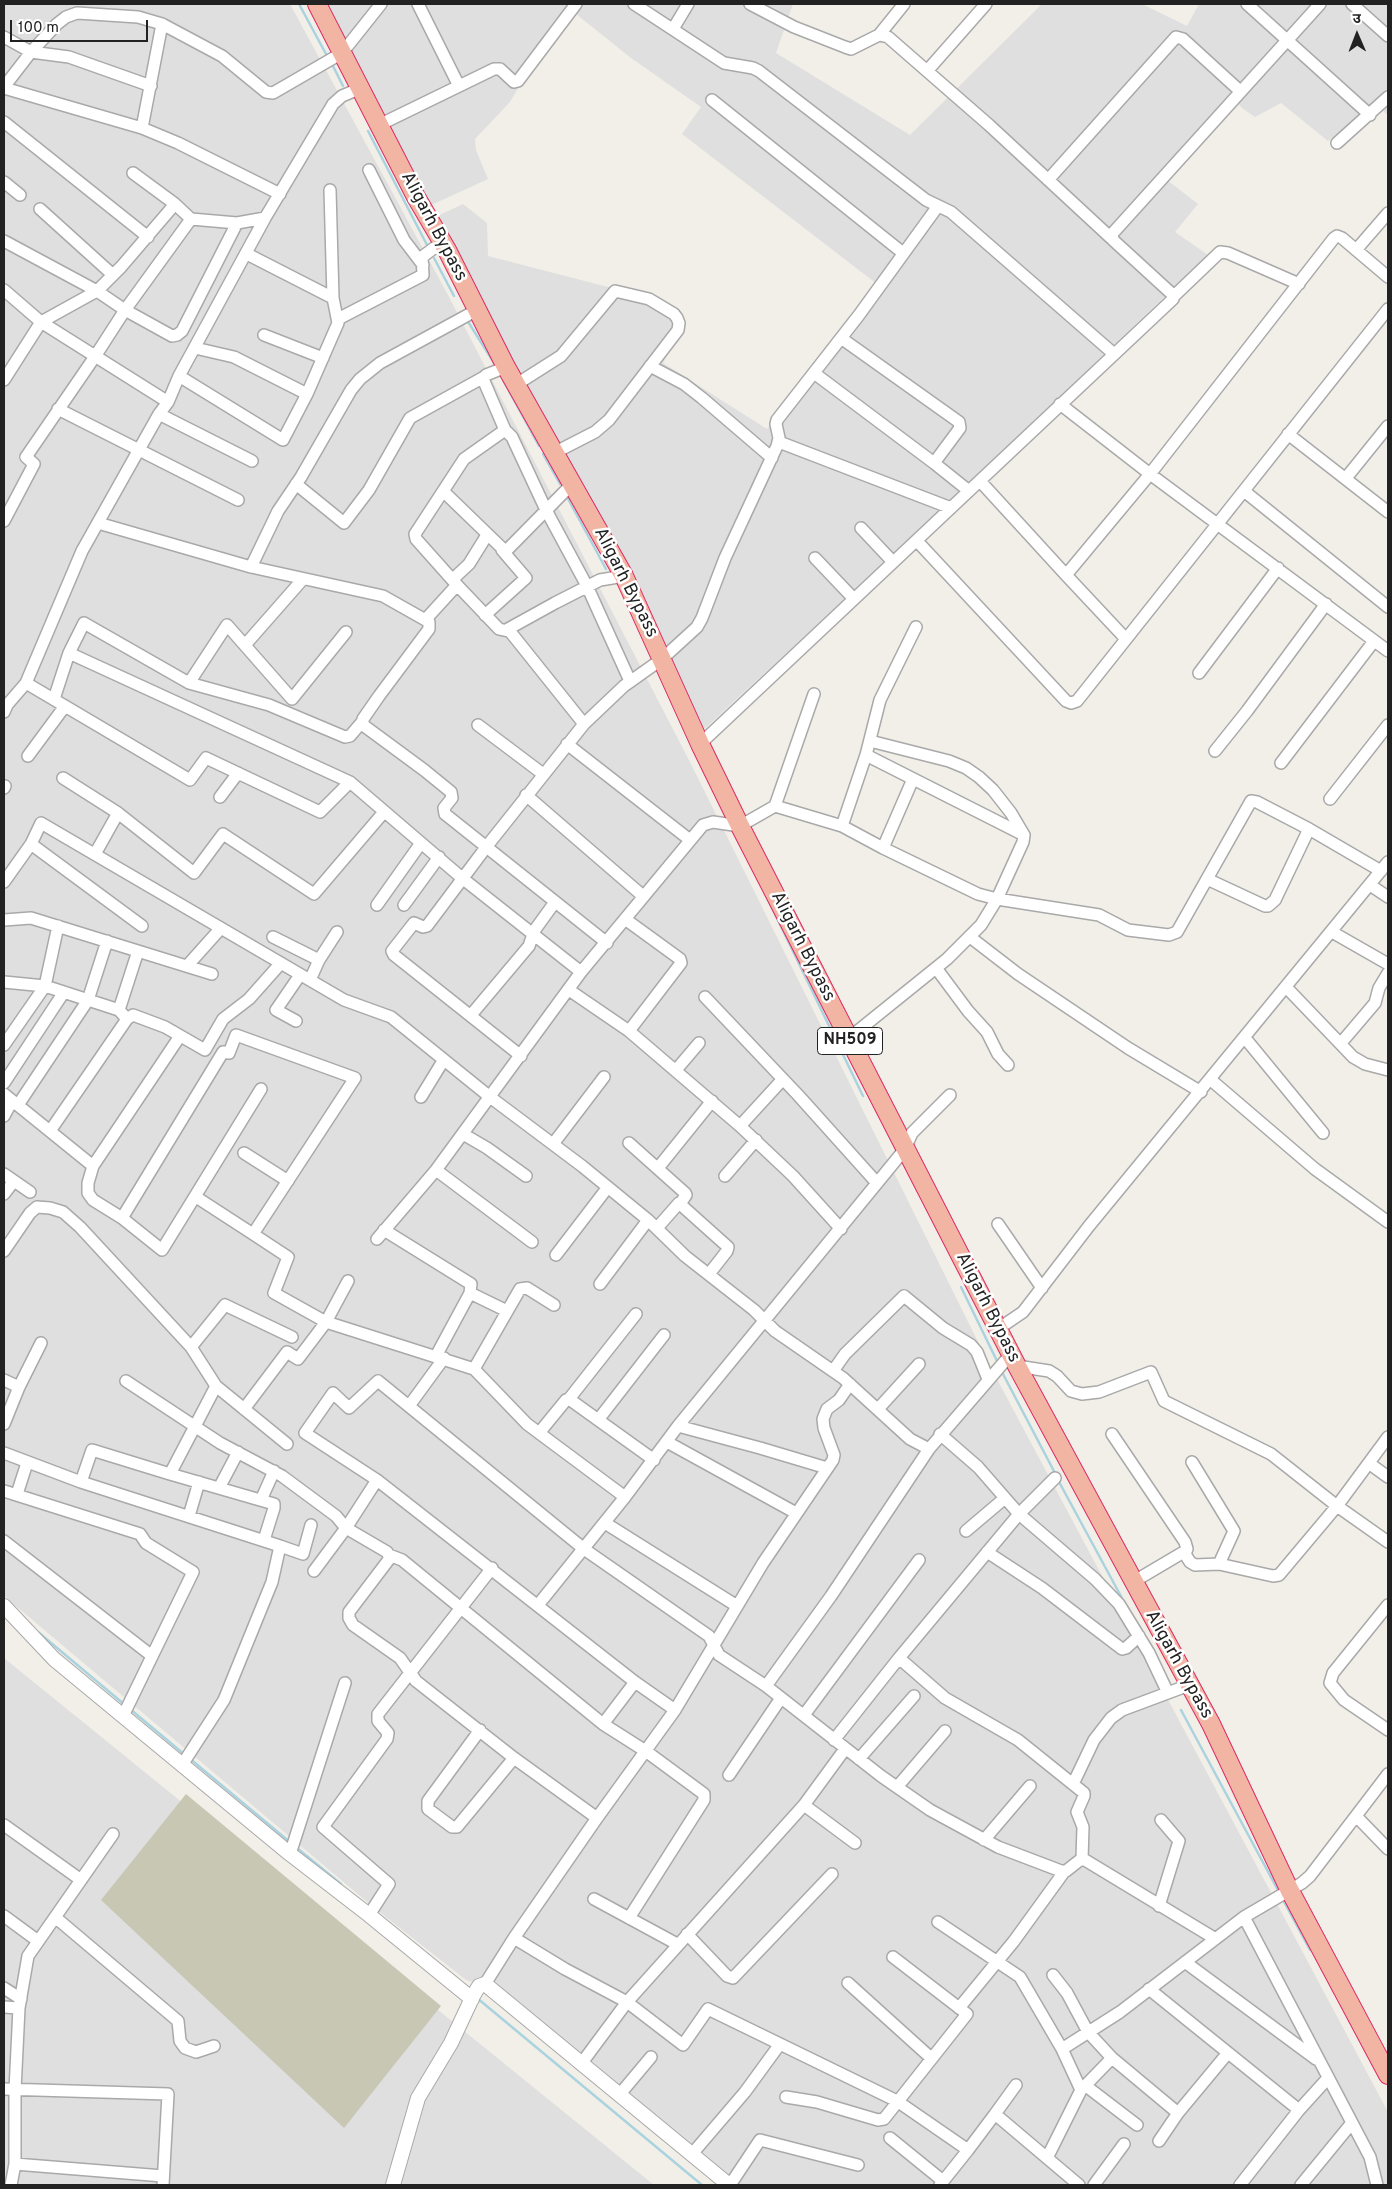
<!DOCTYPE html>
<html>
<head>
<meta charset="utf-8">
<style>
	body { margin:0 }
	#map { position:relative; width:1392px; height:2189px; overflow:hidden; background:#f2efe9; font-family:Overpass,"Noto Sans Devanagari",sans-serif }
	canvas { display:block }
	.frame { position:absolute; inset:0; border:5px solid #222; pointer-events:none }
	.north { position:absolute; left:1332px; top:10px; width:50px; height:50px; -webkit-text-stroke:4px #fff; paint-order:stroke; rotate:359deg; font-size:14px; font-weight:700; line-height:20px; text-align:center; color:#222 }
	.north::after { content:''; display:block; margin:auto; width:18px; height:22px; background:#222; clip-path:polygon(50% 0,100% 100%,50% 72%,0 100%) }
	.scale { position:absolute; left:10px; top:20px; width:138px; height:22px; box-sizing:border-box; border:2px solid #222; border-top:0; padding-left:6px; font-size:15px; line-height:18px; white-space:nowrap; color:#222; -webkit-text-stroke:4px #fff; paint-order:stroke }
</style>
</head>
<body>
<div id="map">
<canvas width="1392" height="2189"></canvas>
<div class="frame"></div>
<div class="north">उ</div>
<div class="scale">100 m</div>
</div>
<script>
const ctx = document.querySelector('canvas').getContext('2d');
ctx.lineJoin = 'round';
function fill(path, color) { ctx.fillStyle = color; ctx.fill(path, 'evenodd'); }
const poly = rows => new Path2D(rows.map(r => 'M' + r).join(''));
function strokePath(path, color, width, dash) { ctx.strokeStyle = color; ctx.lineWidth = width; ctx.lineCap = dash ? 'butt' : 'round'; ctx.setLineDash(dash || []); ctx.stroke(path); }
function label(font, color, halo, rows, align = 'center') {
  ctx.font = font + ' Overpass,sans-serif'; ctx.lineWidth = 5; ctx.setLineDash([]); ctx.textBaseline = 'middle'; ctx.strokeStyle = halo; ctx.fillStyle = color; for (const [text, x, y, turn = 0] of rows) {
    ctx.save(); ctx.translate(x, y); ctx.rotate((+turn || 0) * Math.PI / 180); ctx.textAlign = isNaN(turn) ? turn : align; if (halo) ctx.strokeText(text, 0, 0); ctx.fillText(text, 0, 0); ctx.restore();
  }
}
fill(poly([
	[4,4,290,4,448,295,691,764,990,1366,1388,2112,1388,2185,719,2185,481,1985,466,1980,372,1906,4,1596],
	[319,4,793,4,776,53,910,135,1042,4,1142,4,1187,26,1199,4,1388,4,1388,115,1374,104,1328,141,1281,103,1255,117,1242,108,1232,97,1158,173,1198,204,1175,232,1208,255,980,473,700,733,431,219,463,204,487,223,488,256,631,293,683,326,663,363,767,429,877,284,682,134,701,107,631,58,571,10,542,47,510,102,475,139,476,150,488,179,427,207],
	[4,1658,654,2185,4,2185]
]), '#e0dfdf');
fill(poly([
	[186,1794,441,2006,344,2128,101,1900]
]), '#c7c7b4');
strokePath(poly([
	[299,4,326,54],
	[332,64,343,86],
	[368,131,427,245],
	[434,258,454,296],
	[467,320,494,363],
	[503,380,539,446],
	[543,454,560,484],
	[566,495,606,569],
	[758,879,863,1096],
	[961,1287,997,1361],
	[1003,1374,1056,1475],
	[1058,1480,1123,1600],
	[38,1632,125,1705],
	[130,1709,185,1755],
	[1181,1710,1280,1894],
	[189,1758,291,1843],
	[297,1848,341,1884],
	[1282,1898,1310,1950],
	[477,1998,702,2185]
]), '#aad3df', 2.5);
const minor = poly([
	[418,4,459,86],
	[634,4,724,63,753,68,759,71,926,200,951,212,1114,354],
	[750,4,794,27,845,47,851,49,879,35,888,37,989,125,1111,238],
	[1247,4,1370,115],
	[1352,4,1388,36],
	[673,29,688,4],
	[879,35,904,4],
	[4,37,31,52,69,57,151,86],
	[927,71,986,4],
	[4,87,31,52,57,24,66,17,77,13,138,17,162,24,222,56,266,92,273,93,342,53,381,4],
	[4,88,142,128,162,24],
	[712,100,903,253],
	[4,122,148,237],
	[379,125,494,69,500,69,514,82,518,81,576,4],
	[142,128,178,143,280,194],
	[1337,143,1388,97],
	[369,170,404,240,423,265],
	[133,173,175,204,191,219,237,223,265,218],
	[1048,180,1176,37,1183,39,1240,91],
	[4,182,20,195],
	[330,190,333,298],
	[40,209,113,275],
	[4,241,97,291,125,310,172,336,177,335,182,331,237,223],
	[1356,250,1388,213],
	[4,290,41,322,168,402],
	[1173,297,1220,252,1228,253,1299,284],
	[338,319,423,275,422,257,442,242],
	[264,335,323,358],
	[841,338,959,422,960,428,934,463],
	[195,348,234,357,307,394],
	[650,366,684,384,702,398,772,458],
	[814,373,934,463,969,491],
	[179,376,283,440,307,394,338,323,333,298,247,254],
	[4,380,41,322,97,291,121,267,175,204],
	[517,384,561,356,615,291,649,299,674,314,677,318,679,323,678,330,609,420,595,432,554,453],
	[1060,404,1150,474,1388,651],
	[58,409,238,500],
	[159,414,252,461],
	[505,430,512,437,546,510,587,586,630,681],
	[1288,434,1388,512],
	[779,442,951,508],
	[1346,478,1388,426],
	[980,481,1066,575,1126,639],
	[296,484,344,523,369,490,410,418,484,377],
	[443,491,505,551,507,550,573,483],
	[1244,491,1388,607],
	[4,521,34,464,26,457,96,355,125,310,191,219],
	[98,523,251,567,383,596,429,622,429,629,379,696,363,719,363,725,424,770,451,792,452,798,444,808,445,814,607,943],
	[861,528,893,562],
	[917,541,1066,701,1071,703,1077,701,1388,309],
	[815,558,854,599],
	[251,567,278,511,301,477,351,390,360,379,380,363,477,310],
	[1066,575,1150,474,1334,238,1337,236,1342,238,1388,277],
	[453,579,469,564,487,535],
	[457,585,499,629,508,631],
	[485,615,526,578,502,550],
	[426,619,457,585,416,539,415,534,464,459,505,430,483,379,486,375,506,367],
	[245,645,303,579],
	[69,653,350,782,462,878,581,972],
	[1199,673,1278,568],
	[26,683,190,780,206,758,320,812,350,782],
	[189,683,227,625,292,699,346,632],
	[54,699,69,653,84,623,189,683,269,705,345,737,350,736,362,722],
	[4,712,7,705,26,683,82,551,159,414,168,402,179,376,265,218,333,104,342,96,361,88],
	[584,724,508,629,555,603,600,580,624,576],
	[478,725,543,774],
	[567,744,690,840],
	[700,744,1173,299,1172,294,1113,240,1112,234,1320,4],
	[1215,751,1247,711,1326,604],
	[866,755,1024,835],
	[28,756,65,706],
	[1281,763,1374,641],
	[63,778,118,813],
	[4,788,5,786],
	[526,795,643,896],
	[220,797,238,773],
	[1330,799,1388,725],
	[775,806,842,826,883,848,978,894,997,899,1099,915,1128,930,1169,935,1177,932,1251,801,1257,802,1309,829,1381,871],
	[842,826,866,755,880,700,916,627],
	[31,844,142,926],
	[883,848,913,779],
	[95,854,118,813,194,873,223,834,314,894,384,812],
	[1207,879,1265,906,1268,906,1275,900,1309,829],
	[4,882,31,844,41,823,344,1000,391,1017,490,1097,582,1166,648,1220,685,1256,754,1310,775,1331,843,1378,910,1439,929,1449],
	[1370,885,1388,897],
	[377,905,421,843],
	[404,905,439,857],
	[625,919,680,959,681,963,629,1031],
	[4,920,31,918,212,974],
	[1332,932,1388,964],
	[273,937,319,960],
	[970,937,1018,974,1128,1048,1201,1092],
	[187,966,221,928],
	[936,968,968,1011,987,1032,998,1054,1008,1065],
	[310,980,319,960,337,932],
	[4,982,45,986,119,1010,127,1019,133,1015,165,1027,205,1050,223,1019,249,999,281,963],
	[1286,987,1353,1057,1365,1064,1388,1070],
	[569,990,629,1031,740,1126,793,1176,841,1229],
	[705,997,798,1095,877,1183],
	[119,1010,138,951],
	[471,1015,529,946,534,931,555,902],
	[296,1021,276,1010,300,975],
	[849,1038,947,959,981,925,997,899,1023,842,1024,835,1011,813,993,790,979,777,966,768,949,761,870,741],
	[1245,1038,1323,1133],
	[1341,1043,1375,1003,1379,988,1388,973],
	[4,1045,45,986,58,926],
	[521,1056,394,955,392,951,414,923,423,927,427,926,487,846,584,724,624,686,662,659,697,627,702,618,725,558,777,446,779,438,776,424,777,420,859,315,938,206],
	[676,1070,699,1043],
	[1211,1080,1315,1169,1388,1222],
	[4,1083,64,992],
	[4,1094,93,1166,88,1183,88,1193,93,1200,122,1218,162,1250,261,1089],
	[421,1097,443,1061],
	[18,1105,88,1000,107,941],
	[4,1116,12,1101],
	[740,1126,783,1079],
	[50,1131,127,1019],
	[463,1134,487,1148,526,1176],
	[629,1143,685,1193,686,1195,680,1204,728,1247,727,1251,709,1274],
	[553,1144,604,1077],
	[244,1153,288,1181],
	[93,1166,180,1036],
	[658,1168,712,1101],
	[436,1170,532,1242],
	[4,1174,30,1192],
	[725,1176,756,1140],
	[4,1194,14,1181],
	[196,1197,253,1234],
	[122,1218,223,1052,229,1053,236,1035,355,1078,253,1234,288,1257,274,1293,326,1322,474,1369,527,1424,625,1497],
	[998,1224,1042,1288],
	[657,1228,679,1203],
	[384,1230,471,1284,470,1293,436,1356],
	[377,1239,436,1170,581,972,703,825,713,822,740,826,775,806,814,694],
	[4,1251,30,1213,37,1207,50,1208,63,1212,80,1227,191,1347,216,1386,287,1444],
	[556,1255,608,1187],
	[600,1284,648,1220],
	[470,1293,507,1311],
	[998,1329,1023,1312,1089,1226,1388,862],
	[191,1347,225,1305,292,1337],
	[1017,1366,1049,1371,1057,1376,1071,1391,1082,1394,1099,1392,1151,1372,1164,1401,1271,1454,1337,1506,1388,1542],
	[474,1369,520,1289,527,1288,554,1305],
	[833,1371,845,1354,904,1296,943,1328,971,1345,977,1352,988,1379],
	[4,1380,19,1387,41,1343],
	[126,1381,220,1443,282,1476,336,1516,346,1528,314,1571],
	[569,1399,636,1314],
	[409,1406,444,1358],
	[244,1409,287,1352,298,1359,326,1322,348,1281],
	[878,1409,919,1364],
	[598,1420,664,1335],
	[4,1424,19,1387],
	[678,1426,760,1448,827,1468],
	[539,1433,566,1400,569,1399,654,1460],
	[940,1434,978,1467,1019,1514,1095,1579,1119,1604,1149,1653,1168,1693],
	[1112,1434,1185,1542,1187,1549,1185,1554],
	[667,1442,796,1513],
	[4,1453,81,1482,280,1546],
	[1192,1462,1234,1531,1219,1564],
	[1370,1464,1388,1477],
	[170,1474,274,1504,274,1508,264,1540],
	[1055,1478,1019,1514,899,1658,945,1698,1018,1740,1084,1793,1084,1796,1077,1812,1083,1827,1082,1859],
	[377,1480,346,1528,387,1552,390,1558,349,1612,349,1618,353,1625,400,1658,416,1681,514,1758,597,1818],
	[81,1482,92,1450,170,1474,216,1386],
	[219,1488,238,1452],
	[4,1491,140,1534,146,1543,193,1572,123,1716],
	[17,1494,27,1463],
	[261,1500,274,1471],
	[189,1516,199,1482],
	[605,1523,737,1606],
	[966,1531,1005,1498],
	[4,1541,152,1656],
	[987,1552,1042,1588,1122,1649,1126,1648,1139,1636],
	[389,1555,402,1560,603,1724,647,1752,704,1794,704,1800,629,1918],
	[1133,1582,1182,1553,1185,1554,1190,1562,1195,1565,1219,1564,1273,1576,1279,1575,1337,1506,1388,1437],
	[538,1605,625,1497,678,1426,905,1149,912,1133,950,1095],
	[1388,1605,1333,1673,1330,1683,1344,1700,1388,1730],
	[766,1686,831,1596,929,1449,1011,1354],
	[675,1710,635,1682,377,1480,305,1433,333,1393,349,1408,378,1381,584,1549,709,1636,719,1655,766,1686,881,1776,930,1810,998,1847,1061,1871,1066,1871,1080,1860,1085,1860,1214,1938],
	[804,1715,919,1560],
	[603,1724,635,1682],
	[480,1730,428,1801,428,1809,452,1827,457,1827,514,1758],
	[834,1740,899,1658],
	[859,1759,914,1696],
	[182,1765,224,1700,272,1582,280,1546,303,1554,311,1525],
	[729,1775,781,1698],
	[1073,1784,1094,1740,1111,1718,1122,1710,1189,1685],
	[897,1787,945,1731],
	[804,1805,855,1843],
	[1356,1816,1388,1849],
	[4,1825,81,1880],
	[984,1840,1030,1786],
	[290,1854,345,1683],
	[594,1899,677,1944],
	[1159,1906,1179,1841,1161,1820],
	[369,1915,389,1884,323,1827,387,1739,388,1733,378,1721,378,1714,492,1568],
	[4,1916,38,1941],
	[55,1917,178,2021,180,2041,185,2048,196,2052,214,2046],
	[1244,1917,1370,2157,1377,2185],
	[938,1922,1020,1977,1062,2049,1081,2090,1047,2158],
	[687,1934,727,1976,733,1978,832,1874],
	[514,1938,565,1969,627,2002,683,2045,708,2009,897,2101,968,2150,995,2114,1079,2185],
	[1185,1962,1316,2059],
	[1053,1975,1067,1993,1088,2032,1112,2058,1178,2113],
	[848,1983,931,2058],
	[485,1984,514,1938,597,1818,675,1710,763,1563,833,1460,834,1455,824,1428,823,1419,827,1409,839,1400,850,1384],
	[4,1988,21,1999],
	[1149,1989,1299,2110],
	[4,2007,19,2008],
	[959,2008,1014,1941,1064,1872],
	[1062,2049,1120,2012,1244,1917,1302,1883,1310,1876,1388,1774],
	[581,2064,627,2002,804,1805,845,1749],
	[1086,2086,1137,2125],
	[4,2089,168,2094,163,2185],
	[1081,2090,1112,2058],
	[620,2094,651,2057],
	[786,2097,817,2102,878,2120,884,2119,967,2014,893,1957],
	[995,2114,1016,2085],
	[890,2138,943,2181],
	[1159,2141,1178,2113,1227,2054],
	[692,2154,745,2092,780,2044],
	[15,2164,163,2176],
	[11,2185,15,2164,15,2090,19,2008,28,1956,113,1834],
	[730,2185,760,2140,858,2165],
	[940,2185,968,2150],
	[1094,2185,1124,2144],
	[1240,2185,1299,2110,1328,2078],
	[1301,2185,1351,2124]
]);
const tertiary = poly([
	[4,1606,54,1659,290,1854,369,1915,472,1999],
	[393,2185,418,2098,451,2043,473,1996,479,1986,485,1984,729,2185]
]);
const trunk = poly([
	[317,4,416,197,447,250,506,367,624,576,700,744,740,826,1017,1366,1211,1724,1289,1889,1388,2075]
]);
strokePath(minor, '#a9a9a9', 14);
strokePath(tertiary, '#a9a9a9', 16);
strokePath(trunk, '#dc2a67', 20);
strokePath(minor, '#fff', 11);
strokePath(tertiary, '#fff', 14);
strokePath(trunk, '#f2b4a3', 18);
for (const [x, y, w] of [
	[850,1041,65]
]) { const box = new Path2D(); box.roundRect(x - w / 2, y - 13.5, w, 27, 4); ctx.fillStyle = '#fff'; ctx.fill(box); strokePath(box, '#222', 1); }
label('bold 16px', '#222', null, [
	["NH509",850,1041]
]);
label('18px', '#222', '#fff', [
	["Aligarh Bypass",433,227,62],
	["Aligarh Bypass",625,583,63],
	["Aligarh Bypass",802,947,63],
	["Aligarh Bypass",987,1308,63],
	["Aligarh Bypass",1178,1665,61]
]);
</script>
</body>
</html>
